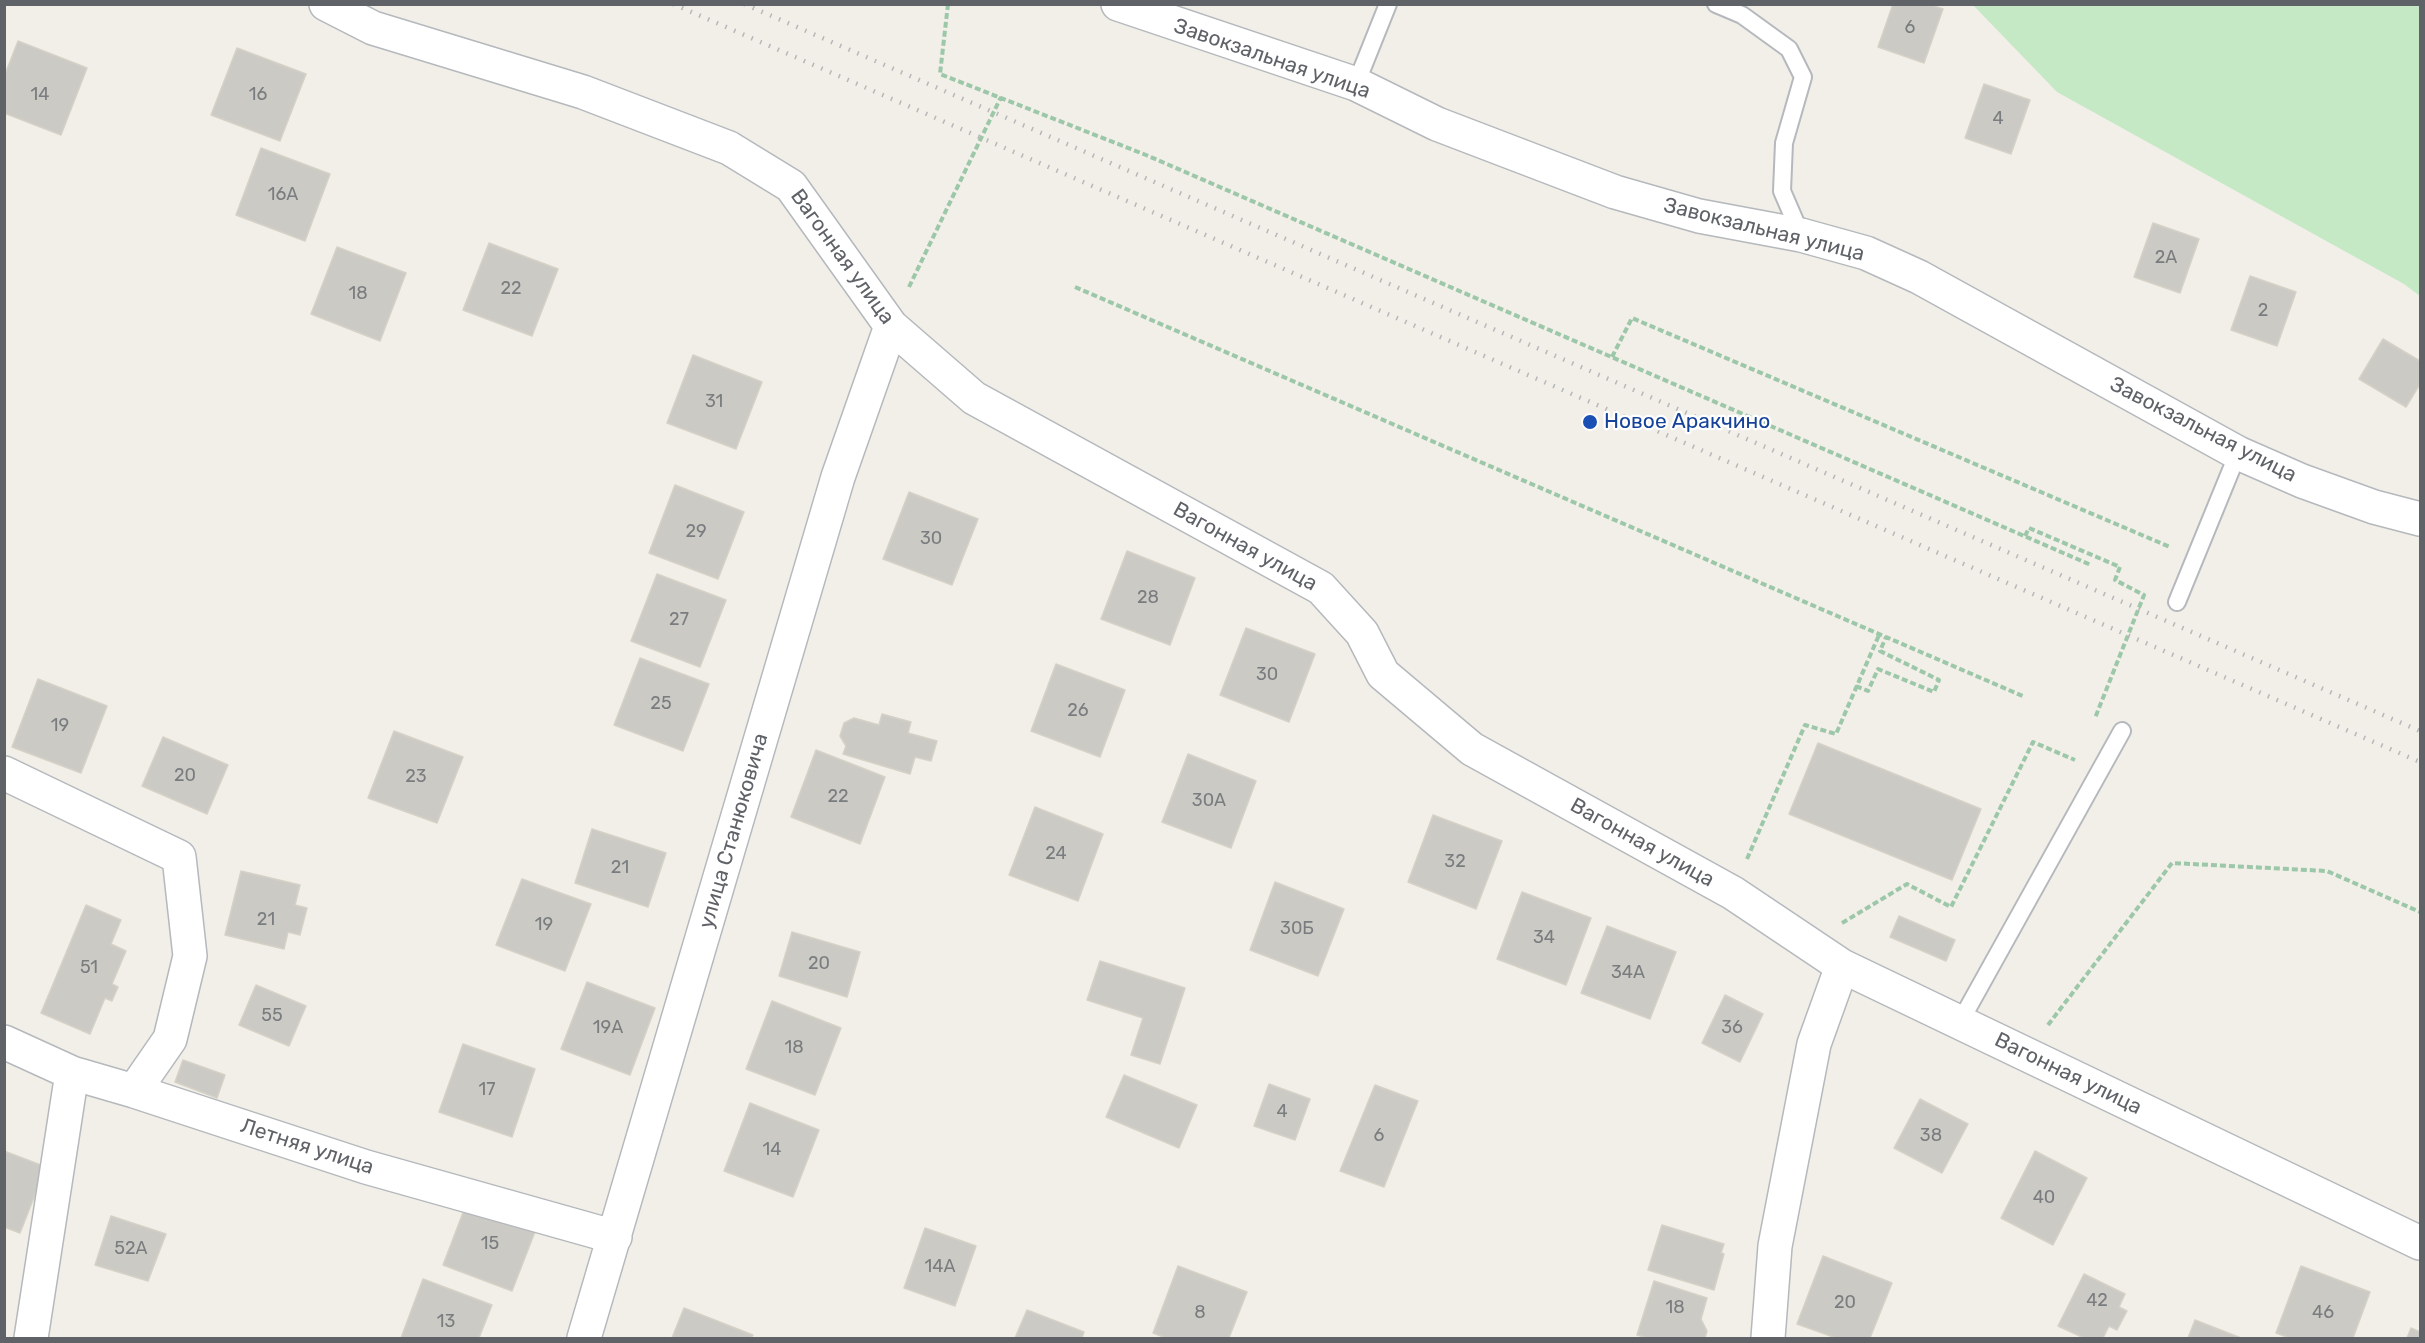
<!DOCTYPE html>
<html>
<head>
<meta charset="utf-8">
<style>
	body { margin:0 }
	#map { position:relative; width:2425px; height:1343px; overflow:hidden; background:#f1efe8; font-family:Rubik,sans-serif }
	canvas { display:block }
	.frame { position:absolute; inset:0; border:6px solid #5f6368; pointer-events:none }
</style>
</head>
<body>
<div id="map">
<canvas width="2425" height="1343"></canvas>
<div class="frame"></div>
</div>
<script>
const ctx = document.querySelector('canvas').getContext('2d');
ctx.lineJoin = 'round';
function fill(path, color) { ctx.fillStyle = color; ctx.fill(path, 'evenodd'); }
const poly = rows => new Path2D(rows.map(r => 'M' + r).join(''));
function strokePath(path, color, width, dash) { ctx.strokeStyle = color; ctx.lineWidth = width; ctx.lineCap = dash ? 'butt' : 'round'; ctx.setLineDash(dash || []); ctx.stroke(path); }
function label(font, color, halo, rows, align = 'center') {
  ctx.font = font + ' Rubik,sans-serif'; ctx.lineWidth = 4.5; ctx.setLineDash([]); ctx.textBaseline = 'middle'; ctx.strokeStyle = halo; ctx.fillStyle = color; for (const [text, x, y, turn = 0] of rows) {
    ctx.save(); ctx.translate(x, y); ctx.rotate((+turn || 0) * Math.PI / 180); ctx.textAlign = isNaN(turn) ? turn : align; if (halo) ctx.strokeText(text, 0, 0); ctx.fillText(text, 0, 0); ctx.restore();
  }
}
fill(poly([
	[1973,5,2420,5,2420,296,2404,284,2057,92]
]), '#c5e8c5');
const building = poly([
	[1893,4,1928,4,1943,9,1924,63,1878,47,1893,4],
	[18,41,87,68,61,135,4,113,4,77,18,41],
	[237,48,306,74,280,141,211,115,237,48],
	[1984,84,2030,100,2011,154,1965,138,1984,84],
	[261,148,330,174,305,241,236,215,261,148],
	[2153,223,2199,239,2180,293,2134,277,2153,223],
	[489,243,558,269,532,336,463,310,489,243],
	[337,247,406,273,380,341,311,314,337,247],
	[2250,276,2296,292,2277,346,2231,330,2250,276],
	[2383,339,2420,361,2420,384,2406,407,2359,379,2383,339],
	[693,355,762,382,736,449,667,423,693,355],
	[675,485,744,512,718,579,649,553,675,485],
	[909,492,978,519,952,585,883,559,909,492],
	[1127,551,1195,578,1170,645,1101,619,1127,551],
	[657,574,726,600,700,667,631,641,657,574],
	[1246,628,1315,654,1289,722,1220,695,1246,628],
	[640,658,709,684,683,751,614,725,640,658],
	[1056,664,1125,690,1100,757,1031,731,1056,664],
	[38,679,107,706,81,773,12,747,38,679],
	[882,714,911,722,908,733,937,741,931,761,915,757,910,774,843,754,846,746,840,736,844,723,854,718,879,725,882,714],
	[394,731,463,757,437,823,368,798,394,731],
	[163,737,228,765,207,814,142,786,163,737],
	[1818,743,1981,809,1952,880,1789,814,1818,743],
	[816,750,885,777,860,844,791,817,816,750],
	[1188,754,1256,781,1231,848,1162,822,1188,754],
	[1035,807,1103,834,1078,901,1009,875,1035,807],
	[1433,815,1502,841,1476,909,1408,882,1433,815],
	[592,829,666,853,648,907,575,883,592,829],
	[241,871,300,885,295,905,307,908,300,935,288,932,284,949,225,935,241,871],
	[522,879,591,904,565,971,496,945,522,879],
	[1275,882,1344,909,1318,976,1250,950,1275,882],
	[1522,892,1591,918,1566,985,1497,959,1522,892],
	[86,905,121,920,111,944,126,951,112,984,118,987,112,1001,105,998,90,1034,41,1013,86,905],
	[1899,916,1955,940,1946,961,1890,937,1899,916],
	[1607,926,1676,952,1650,1019,1581,993,1607,926],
	[792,932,860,952,847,997,779,976,792,932],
	[1100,961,1185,988,1160,1064,1131,1055,1143,1018,1087,1000,1100,961],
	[587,982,655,1008,630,1075,561,1049,587,982],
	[256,985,306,1006,289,1046,239,1025,256,985],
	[1725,995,1763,1014,1740,1062,1702,1043,1725,995],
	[772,1001,841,1028,815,1095,746,1069,772,1001],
	[463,1044,535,1069,512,1137,439,1112,463,1044],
	[183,1060,225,1075,217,1098,175,1082,183,1060],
	[1124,1075,1197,1105,1179,1148,1106,1117,1124,1075],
	[1269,1084,1310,1099,1295,1140,1254,1126,1269,1084],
	[1375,1085,1418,1101,1384,1187,1340,1171,1375,1085],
	[1920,1099,1968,1124,1942,1173,1894,1148,1920,1099],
	[750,1103,819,1130,793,1197,724,1171,750,1103],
	[4,1151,46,1167,20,1233,4,1227,4,1151],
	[2035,1151,2087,1178,2053,1245,2001,1218,2035,1151],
	[469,1197,538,1224,512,1291,443,1265,469,1197],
	[111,1216,166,1234,148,1281,95,1265,111,1216],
	[1662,1225,1724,1244,1721,1253,1724,1254,1714,1290,1648,1270,1662,1225],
	[925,1228,976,1246,955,1306,904,1288,925,1228],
	[1823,1256,1892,1283,1870,1338,1836,1338,1797,1324,1823,1256],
	[1178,1266,1247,1292,1229,1338,1166,1338,1153,1333,1178,1266],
	[2301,1266,2370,1292,2353,1338,2290,1338,2276,1333,2301,1266],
	[2084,1274,2125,1294,2119,1307,2127,1311,2117,1330,2109,1326,2103,1338,2084,1338,2058,1326,2084,1274],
	[423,1279,492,1305,479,1338,401,1338,423,1279],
	[1654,1281,1707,1298,1701,1319,1707,1331,1705,1338,1648,1338,1637,1335,1654,1281],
	[684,1308,753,1335,751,1338,672,1338,684,1308],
	[1027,1310,1084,1332,1082,1338,1015,1338,1027,1310],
	[2195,1320,2241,1338,2188,1338,2195,1320],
	[2411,1328,2420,1332,2420,1338,2407,1338,2411,1328]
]);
fill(building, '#cccac5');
strokePath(building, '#d6d1c6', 1.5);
const service = poly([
	[1716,4,1742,15,1789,49,1803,77,1784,143,1782,191,1801,235],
	[1356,84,1388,4],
	[2177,602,2238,453],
	[1960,1022,2122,731]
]);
const minor = poly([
	[326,4,373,28,583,92,729,148,791,186,891,326,974,398,1321,588,1362,633,1383,674,1472,749,1733,893,1842,966,2420,1243],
	[1118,4,1356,84,1437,124,1615,192,1699,216,1801,235,1866,253,1919,277,2238,453,2302,481,2374,507,2420,519],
	[4,773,179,857,190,956,170,1039,134,1091],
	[4,1042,72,1073,134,1091,366,1167,615,1237],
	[31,1338,72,1073],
	[584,1338,838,477,891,326],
	[1768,1338,1775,1246,1814,1044,1842,966]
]);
strokePath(service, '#b5b8bc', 20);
strokePath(minor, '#b5b8bc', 36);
strokePath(poly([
	[948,4,940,74,1146,155,2091,565],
	[909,287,1001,97],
	[1075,287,2025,697],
	[1612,357,1632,318,2170,547],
	[2025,536,2029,528,2120,567,2115,580,2144,595,2095,718],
	[1856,686,1868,691,1878,669,1934,692,1939,680,1880,651,1886,637],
	[1747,859,1805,725,1836,734,1879,635],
	[1842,923,1907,884,1951,907,2033,742,2075,760],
	[2048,1025,2172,863,2327,871,2420,912]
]), '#9cc7a9', 4, [6, 3]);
strokePath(service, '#fff', 16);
strokePath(minor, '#fff', 33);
strokePath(poly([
	[673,4,2420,762],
	[744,4,2420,731]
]), '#b6b7b8', 4.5, [1.5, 8]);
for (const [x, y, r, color] of [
	[1590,422,8,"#1a4fb4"]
]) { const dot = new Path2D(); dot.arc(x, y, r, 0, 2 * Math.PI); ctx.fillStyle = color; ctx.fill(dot); strokePath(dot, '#fff', 2); }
label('18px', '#7a7d7f', null, [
	["6",1910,28],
	["14",40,95],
	["16",258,95],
	["4",1998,119],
	["16А",283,195],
	["2А",2166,258],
	["22",511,289],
	["18",358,294],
	["2",2263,311],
	["31",714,402],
	["29",696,532],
	["30",931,539],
	["28",1148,598],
	["27",679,620],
	["30",1267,675],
	["25",661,704],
	["26",1078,711],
	["19",60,726],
	["20",185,776],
	["23",416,777],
	["22",838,797],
	["30А",1209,801],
	["24",1056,854],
	["32",1455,862],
	["21",620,868],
	["21",266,920],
	["19",544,925],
	["30Б",1297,929],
	["34",1544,938],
	["20",819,964],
	["51",89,968],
	["34А",1628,973],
	["55",272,1016],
	["19А",608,1028],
	["36",1732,1028],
	["18",794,1048],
	["17",487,1090],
	["4",1282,1112],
	["6",1379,1136],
	["38",1931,1136],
	["14",772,1150],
	["40",2044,1198],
	["15",490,1244],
	["52А",131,1249],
	["14А",940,1267],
	["42",2097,1301],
	["20",1845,1303],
	["18",1675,1308],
	["8",1200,1313],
	["46",2323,1313],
	["13",446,1322]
]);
label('21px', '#5f6368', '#fff', [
	["Завокзальная улица",1272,59,19],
	["Завокзальная улица",1764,230,14],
	["Вагонная улица",842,257,54],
	["Завокзальная улица",2203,430,27],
	["Вагонная улица",1245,547,29],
	["улица Станюковича",734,831,-74],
	["Вагонная улица",1642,843,29],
	["Вагонная улица",2068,1074,26],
	["Летняя улица",307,1147,18]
]);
label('21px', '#164399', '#fff', [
	["Новое Аракчино",1604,422]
], 'left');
</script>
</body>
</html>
